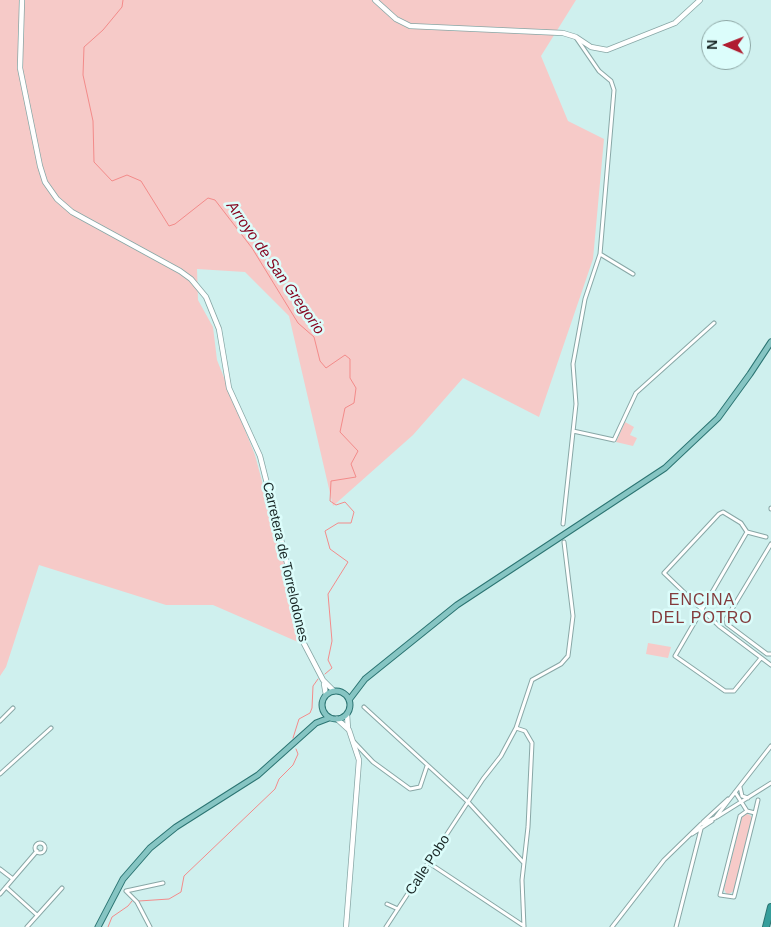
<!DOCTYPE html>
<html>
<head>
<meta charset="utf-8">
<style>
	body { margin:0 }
	#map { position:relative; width:771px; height:927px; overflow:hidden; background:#cff0ee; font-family:Helvetica,sans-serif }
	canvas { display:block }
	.north { position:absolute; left:701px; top:20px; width:50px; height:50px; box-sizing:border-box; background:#dcfdfb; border:1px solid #8ea7a5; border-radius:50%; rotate:271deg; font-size:14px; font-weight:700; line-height:20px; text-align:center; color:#192625 }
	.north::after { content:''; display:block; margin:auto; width:18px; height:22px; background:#b01d30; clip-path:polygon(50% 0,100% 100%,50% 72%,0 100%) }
</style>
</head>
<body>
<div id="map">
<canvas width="771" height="927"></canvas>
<div class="north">N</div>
</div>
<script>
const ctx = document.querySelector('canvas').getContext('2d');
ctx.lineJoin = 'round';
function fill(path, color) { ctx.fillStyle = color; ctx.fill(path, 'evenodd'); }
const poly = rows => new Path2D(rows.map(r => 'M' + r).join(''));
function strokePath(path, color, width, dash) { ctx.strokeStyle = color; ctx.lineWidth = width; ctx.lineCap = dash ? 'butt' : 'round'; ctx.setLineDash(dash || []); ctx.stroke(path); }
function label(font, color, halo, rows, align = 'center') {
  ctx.font = font + ' Helvetica,sans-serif'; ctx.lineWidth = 5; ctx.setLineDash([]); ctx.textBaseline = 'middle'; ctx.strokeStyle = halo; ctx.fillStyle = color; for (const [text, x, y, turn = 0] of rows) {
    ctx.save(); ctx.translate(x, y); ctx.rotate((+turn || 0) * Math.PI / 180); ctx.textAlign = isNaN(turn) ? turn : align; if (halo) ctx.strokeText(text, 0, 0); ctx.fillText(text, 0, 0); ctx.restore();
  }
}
fill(poly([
	[0,0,576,0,541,56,568,121,604,139,593,259,539,417,463,378,413,435,333,506,289,316,245,272,197,269,198,300,213,327,217,360,255,455,287,575,298,642,213,605,166,605,39,565,6,667,0,676],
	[625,422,634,427,630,435,637,438,633,446,616,442],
	[648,643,671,647,668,658,646,654],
	[746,813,751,816,752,819,734,891,727,895,724,889,742,817]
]), '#f6cac8');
strokePath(poly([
	[123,0,122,7,103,30,84,47,83,75,93,121,94,162,112,181,127,175,141,181,169,226,175,224,208,198,215,200,252,248,298,323,314,337,320,361,326,368,345,355,350,359,350,378,356,388,354,403,345,408,340,432,358,451,351,464,356,477,331,481,330,501,336,505,345,502,354,512,351,523,338,523,325,531,330,549,348,562,328,594,332,641,328,660,332,668,325,674],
	[293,738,299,719,310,713,312,708,313,686,318,679],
	[139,901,169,899,181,892,184,876,275,789,279,779,293,765,298,754,296,749],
	[108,927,112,917,128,906,132,901]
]), '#f38b8a', 1);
const street = poly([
	[600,254,633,274],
	[573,431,614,440,636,393,714,323],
	[771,509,771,508],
	[563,524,576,404,573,364,585,299,600,254,614,90,611,81,599,71,577,39],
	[747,532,675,656,725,691,734,691,761,658],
	[766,537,747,532,741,523,723,512,719,514,664,573,719,626,771,665],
	[771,544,726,619,727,624,767,654,771,654],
	[364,707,469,803,523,862],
	[0,721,13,708],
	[516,728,525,731,532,743,528,827,522,880,524,927],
	[354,742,373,762,410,789,420,787,427,766],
	[0,774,51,728],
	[740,787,742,796,748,798],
	[735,792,747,811,740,816,720,895,734,897,755,813,747,811],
	[755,813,758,800],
	[717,817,771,783],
	[703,822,728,799],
	[692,834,712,821],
	'35 848a5 5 0 1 1 10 0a5 5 0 1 1-10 0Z',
	[429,863,524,926],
	[0,869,13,879],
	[6,887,37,915],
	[0,894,37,851],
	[387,904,398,909],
	[27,927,62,888],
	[150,927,137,902,126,891,163,883],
	[386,927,483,779,501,756,516,728,532,680,561,664,568,656,573,616,564,542],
	[612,927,664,860,701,824,715,818,771,746],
	[676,927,701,829]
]);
const secondary = poly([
	[22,0,20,68,40,166,45,182,57,199,72,212,180,271,191,279,206,297,219,329,229,388,260,456,289,571,300,636,323,680,334,691],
	[375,0,396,19,410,26,563,33,576,37,591,47,607,50,675,23,700,0],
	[324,684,326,695],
	[347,714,348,729],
	[337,719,349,730,359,760,346,927]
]);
const primary = poly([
	'322 705a14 14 0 1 1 28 0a14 14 0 1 1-28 0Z',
	[349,700,365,679,457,605,665,468,718,418,750,374,771,342],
	[98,927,123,879,150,848,176,827,258,775,316,723,329,718]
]);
const highway = poly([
	[766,927,771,907]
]);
strokePath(street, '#88a7a6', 5);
strokePath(secondary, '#88a7a6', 6);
strokePath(primary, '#2b7472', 7);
strokePath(highway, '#2b7472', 8);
strokePath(street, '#fff', 3);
strokePath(secondary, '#fff', 4.5);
strokePath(primary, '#86c5c3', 5);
strokePath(highway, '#359e9b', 6);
label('14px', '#192625', '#dcfdfb', [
	["Carretera de Torrelodones",285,562,77],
	["Calle Pobo",428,865,-57]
]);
label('italic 15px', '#86011c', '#dcfdfb', [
	["Arroyo de San Gregorio",275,268,55]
]);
ctx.letterSpacing = '1px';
label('16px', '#833b3c', '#dcfdfb', [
	["ENCINA",702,601],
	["DEL POTRO",702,619]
]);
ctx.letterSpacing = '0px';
</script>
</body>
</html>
